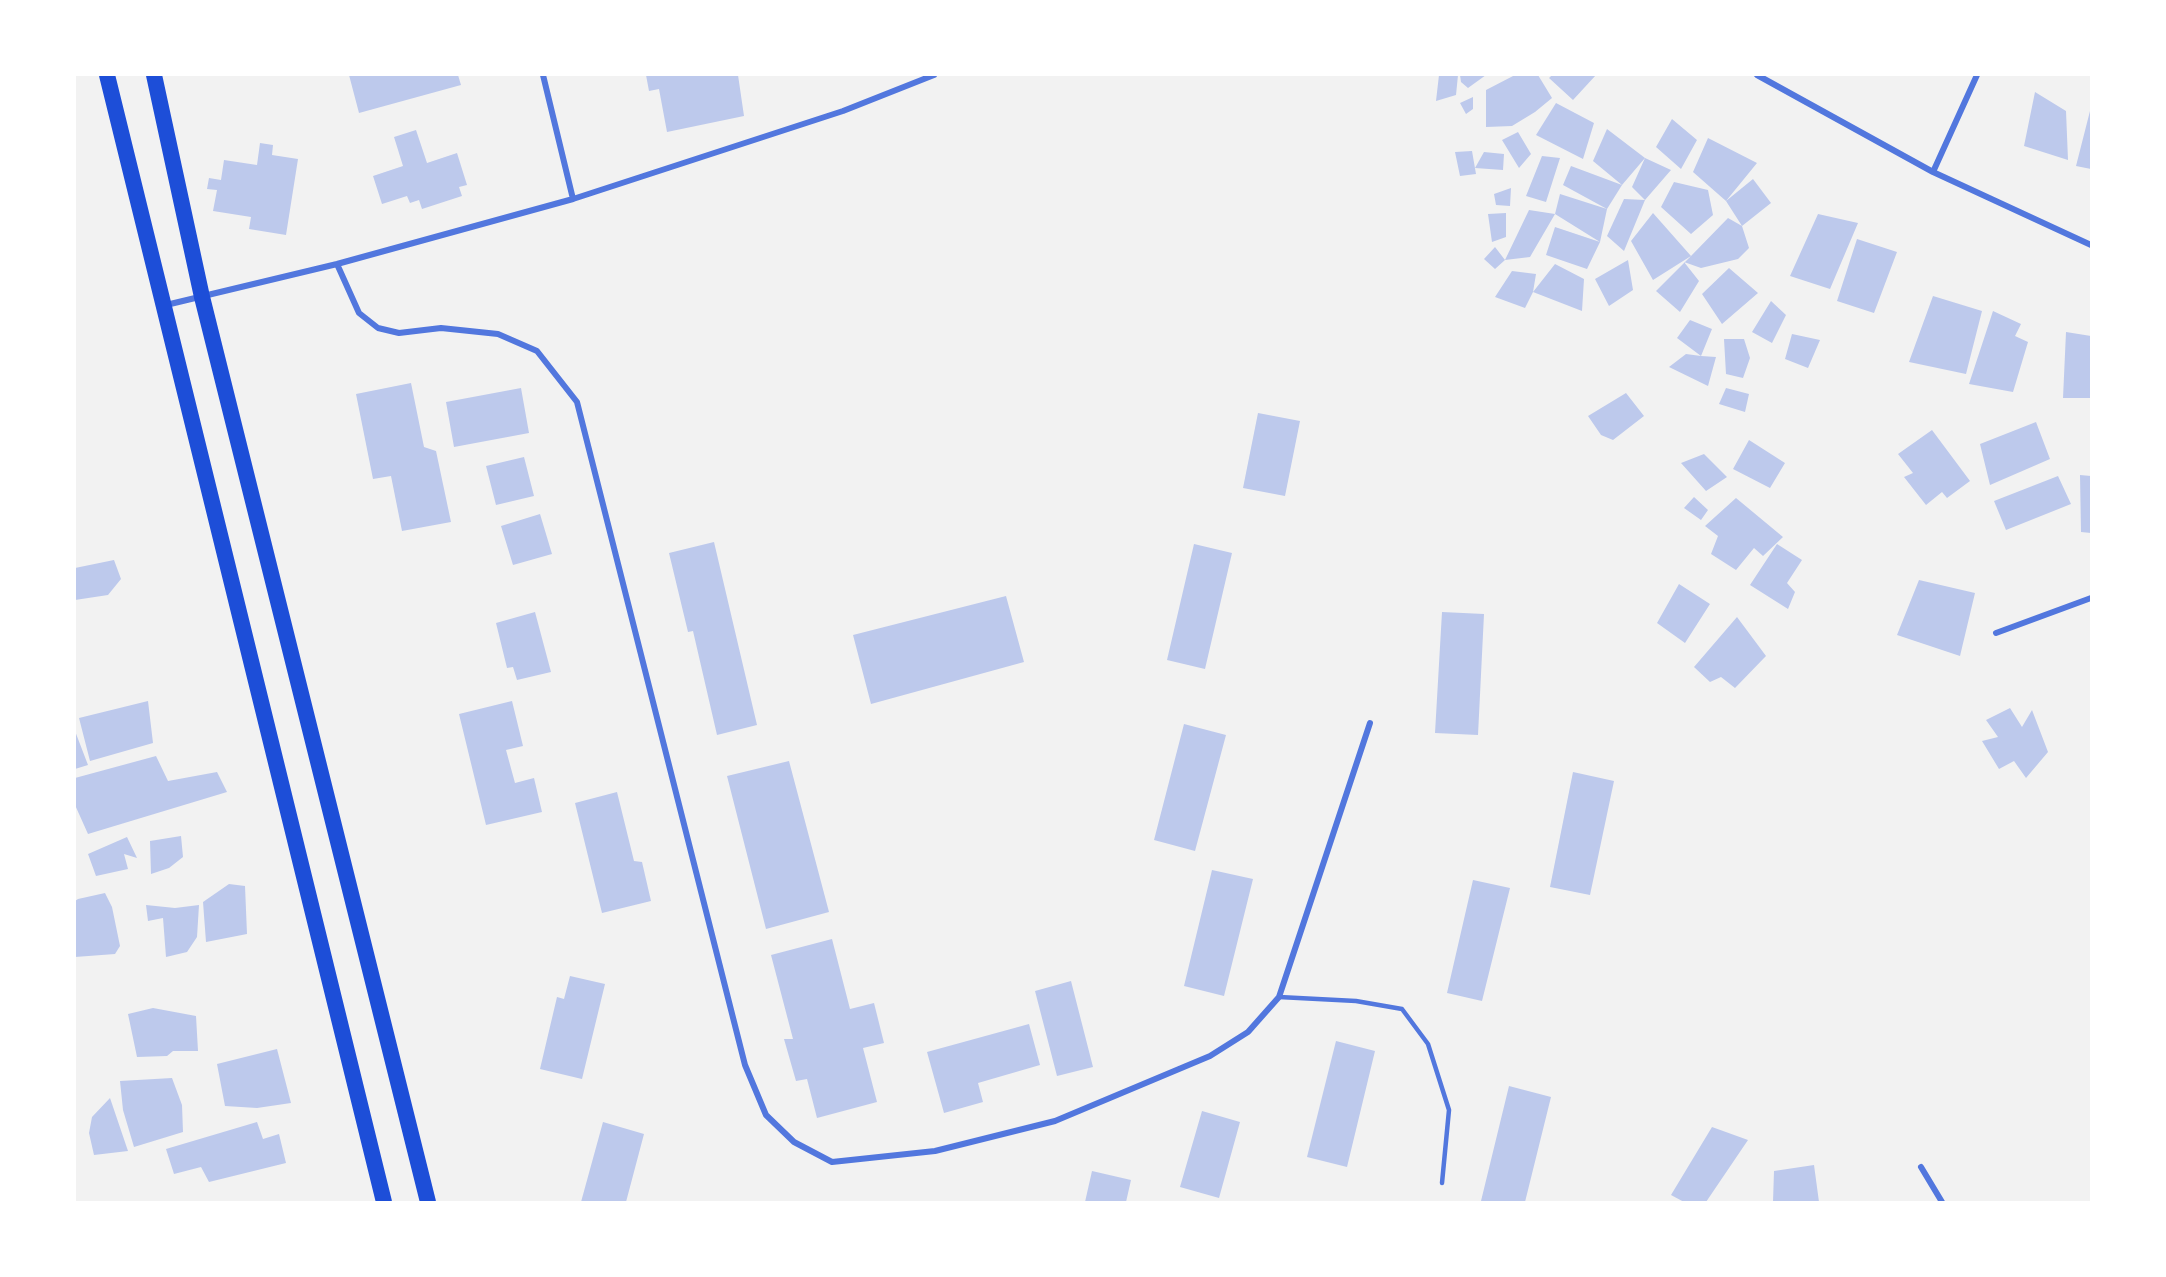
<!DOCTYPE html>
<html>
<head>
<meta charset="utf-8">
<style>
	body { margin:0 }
	#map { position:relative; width:2166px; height:1277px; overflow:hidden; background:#f2f2f2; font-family:Ubuntu,sans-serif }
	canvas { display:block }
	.frame { position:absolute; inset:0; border:76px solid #fff; pointer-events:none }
</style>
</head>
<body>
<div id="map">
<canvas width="2166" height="1277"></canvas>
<div class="frame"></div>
</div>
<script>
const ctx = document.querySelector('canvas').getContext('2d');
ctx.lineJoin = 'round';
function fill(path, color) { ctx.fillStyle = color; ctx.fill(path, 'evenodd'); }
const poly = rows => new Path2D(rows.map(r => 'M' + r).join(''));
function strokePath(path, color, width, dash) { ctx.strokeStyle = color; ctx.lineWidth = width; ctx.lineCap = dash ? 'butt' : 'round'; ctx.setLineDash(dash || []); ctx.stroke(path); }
fill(poly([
	[349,75,458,75,461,85,359,113],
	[646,75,738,75,744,116,667,132,659,89,649,91],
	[1439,75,1458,75,1456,95,1436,101],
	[1460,75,1486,75,1468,88,1461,82],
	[1515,75,1538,75,1552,98,1535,112,1512,126,1486,127,1486,90],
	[1552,75,1596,75,1573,100,1549,78],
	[2035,92,2066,111,2068,160,2024,146],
	[1473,97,1473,109,1466,114,1460,103],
	[1556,103,1594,123,1583,159,1536,135],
	[2090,111,2091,111,2091,169,2076,166],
	[1672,119,1697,140,1681,169,1656,147],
	[1607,129,1645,158,1671,170,1645,200,1632,187,1645,158,1622,185,1607,209,1600,242,1587,269,1546,255,1555,227,1600,242,1555,214,1530,257,1505,260,1495,269,1484,259,1495,247,1505,260,1529,210,1555,214,1560,194,1607,209,1563,185,1571,166,1622,185,1593,161],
	[416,130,427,163,457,153,467,185,459,187,462,196,422,209,419,200,410,203,407,196,382,204,373,176,403,166,394,137],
	[1518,132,1531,154,1519,168,1502,140],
	[1708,138,1757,163,1726,201,1753,179,1771,203,1742,226,1726,201,1693,172],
	[260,143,273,145,272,155,298,159,286,235,249,229,251,217,213,211,217,190,207,189,209,178,221,180,224,160,257,165],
	[1472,151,1476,174,1460,176,1455,152],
	[1484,152,1504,154,1503,170,1475,168],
	[1542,156,1560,158,1546,202,1526,196],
	[1674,182,1708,190,1713,215,1691,234,1661,207],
	[1511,188,1510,206,1496,205,1494,194],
	[1624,199,1645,200,1624,251,1607,236],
	[1506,213,1506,237,1492,242,1488,214],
	[1653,213,1691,256,1653,280,1631,241],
	[1818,214,1858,223,1830,289,1790,276],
	[1728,218,1742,226,1749,248,1738,259,1701,268,1684,262,1699,281,1680,312,1656,291,1691,256],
	[1857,239,1897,252,1874,313,1837,301],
	[1628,260,1633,290,1609,306,1595,279],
	[1555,264,1584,279,1582,311,1533,292],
	[1729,268,1758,293,1722,324,1702,294],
	[1512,271,1536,274,1533,292,1525,308,1495,297],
	[1933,296,1982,311,1966,374,1909,362],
	[1771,301,1786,315,1772,343,1752,332],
	[1993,311,2021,324,2015,336,2028,342,2013,392,1969,384],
	[1690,320,1712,329,1701,356,1716,357,1708,386,1669,367,1686,354,1701,356,1677,338],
	[2066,332,2091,336,2091,398,2063,398],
	[1792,334,1820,340,1808,368,1785,359],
	[1724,339,1744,339,1750,358,1743,378,1726,374],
	[411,383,424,447,436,451,451,522,402,531,391,476,373,479,356,394],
	[521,388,529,433,454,447,446,402],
	[1726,388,1749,394,1745,412,1719,404],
	[1626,393,1644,416,1613,440,1601,435,1588,416],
	[1258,413,1300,421,1285,496,1243,488],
	[2036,422,2050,459,1990,485,1980,444],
	[1932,430,1970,481,1947,498,1942,492,1926,505,1904,477,1913,473,1898,454],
	[1749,440,1785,463,1770,488,1733,469],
	[1704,454,1727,477,1706,491,1681,463],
	[524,457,534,496,496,505,486,466],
	[2080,475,2091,476,2091,533,2081,532],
	[2058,476,2071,504,2006,530,1994,501],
	[1694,497,1708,510,1701,520,1684,508],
	[1736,498,1783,537,1763,556,1754,548,1736,570,1711,554,1718,536,1705,526],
	[540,514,552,554,513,565,501,526],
	[714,542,757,725,717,735,693,631,688,632,669,553],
	[1194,544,1232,553,1205,669,1167,660],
	[1777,544,1802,560,1787,583,1795,592,1788,609,1750,585],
	[114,560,121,579,108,595,75,600,75,568],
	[1919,580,1975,593,1960,656,1897,635],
	[1679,584,1710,604,1685,643,1657,623],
	[1006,596,1024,662,871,704,853,635],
	[535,612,551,672,517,680,513,667,507,668,496,623],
	[1442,612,1484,614,1478,735,1435,733],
	[1737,617,1766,656,1735,688,1721,677,1710,682,1694,667],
	[148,701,153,743,90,761,79,718],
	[512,701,523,746,506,750,515,783,534,778,542,812,486,825,459,714],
	[2010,708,2022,727,2032,710,2048,752,2026,778,2014,761,1999,769,1982,741,1998,737,1986,720],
	[1184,724,1226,735,1195,851,1154,840],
	[75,731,88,765,75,769],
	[156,756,168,781,217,772,227,792,88,834,75,805,75,778],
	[789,761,829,912,766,929,727,776],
	[1573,772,1614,781,1590,895,1550,887],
	[617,792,634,861,642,862,651,901,602,913,575,803],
	[181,836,183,857,169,868,151,874,150,841],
	[127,837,137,858,124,854,128,869,96,876,88,854],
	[1212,870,1253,879,1224,996,1184,986],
	[1473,880,1510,888,1482,1001,1447,993],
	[229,884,245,886,247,934,206,942,203,902],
	[105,893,112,907,120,946,115,954,75,957,75,901,78,899],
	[146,905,175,908,199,905,197,937,187,952,166,957,163,918,148,921],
	[832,939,850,1009,874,1003,884,1043,863,1048,877,1102,817,1118,807,1079,796,1081,784,1039,793,1039,771,955],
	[570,976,605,984,582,1079,540,1069,557,997,564,999],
	[1071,981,1093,1067,1057,1076,1035,991],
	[153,1008,196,1016,198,1051,173,1051,167,1056,137,1057,128,1014],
	[1029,1024,1040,1065,978,1083,983,1102,944,1113,927,1052],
	[1336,1041,1375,1051,1347,1167,1307,1157],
	[277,1049,291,1103,257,1108,225,1106,217,1064],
	[172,1078,182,1105,183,1132,134,1147,123,1110,120,1081],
	[1509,1086,1551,1097,1525,1202,1484,1202,1481,1201],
	[110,1098,128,1151,94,1155,89,1133,92,1117],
	[1202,1111,1240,1122,1219,1198,1180,1187],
	[257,1122,263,1139,279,1134,286,1163,209,1182,201,1167,174,1174,166,1149],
	[603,1122,644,1134,626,1202,581,1202],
	[1712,1127,1748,1140,1706,1202,1684,1202,1671,1195],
	[1814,1165,1819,1202,1773,1202,1774,1171],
	[1092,1171,1131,1180,1126,1202,1085,1202]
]), '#bdc9ec');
strokePath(poly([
	[1279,997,1356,1001,1402,1009,1428,1044,1449,1110,1442,1183]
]), '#5277de', 4.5);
strokePath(poly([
	[543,75,573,199],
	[1757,75,1933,172,2091,245],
	[1933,172,1977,75],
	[337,264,359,313,378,328,399,333,441,328,498,334,537,351,577,402,745,1065,766,1115,794,1142,832,1162,935,1151,1055,1121,1210,1056,1248,1032,1279,997,1370,723],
	[166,305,337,264,573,199,843,111,934,75],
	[1996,633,2091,598],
	[1921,1167,1942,1202]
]), '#5277de', 6);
strokePath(poly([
	[107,75,384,1202],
	[154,75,202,297,428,1202]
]), '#1d4ed8', 16);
</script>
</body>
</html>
